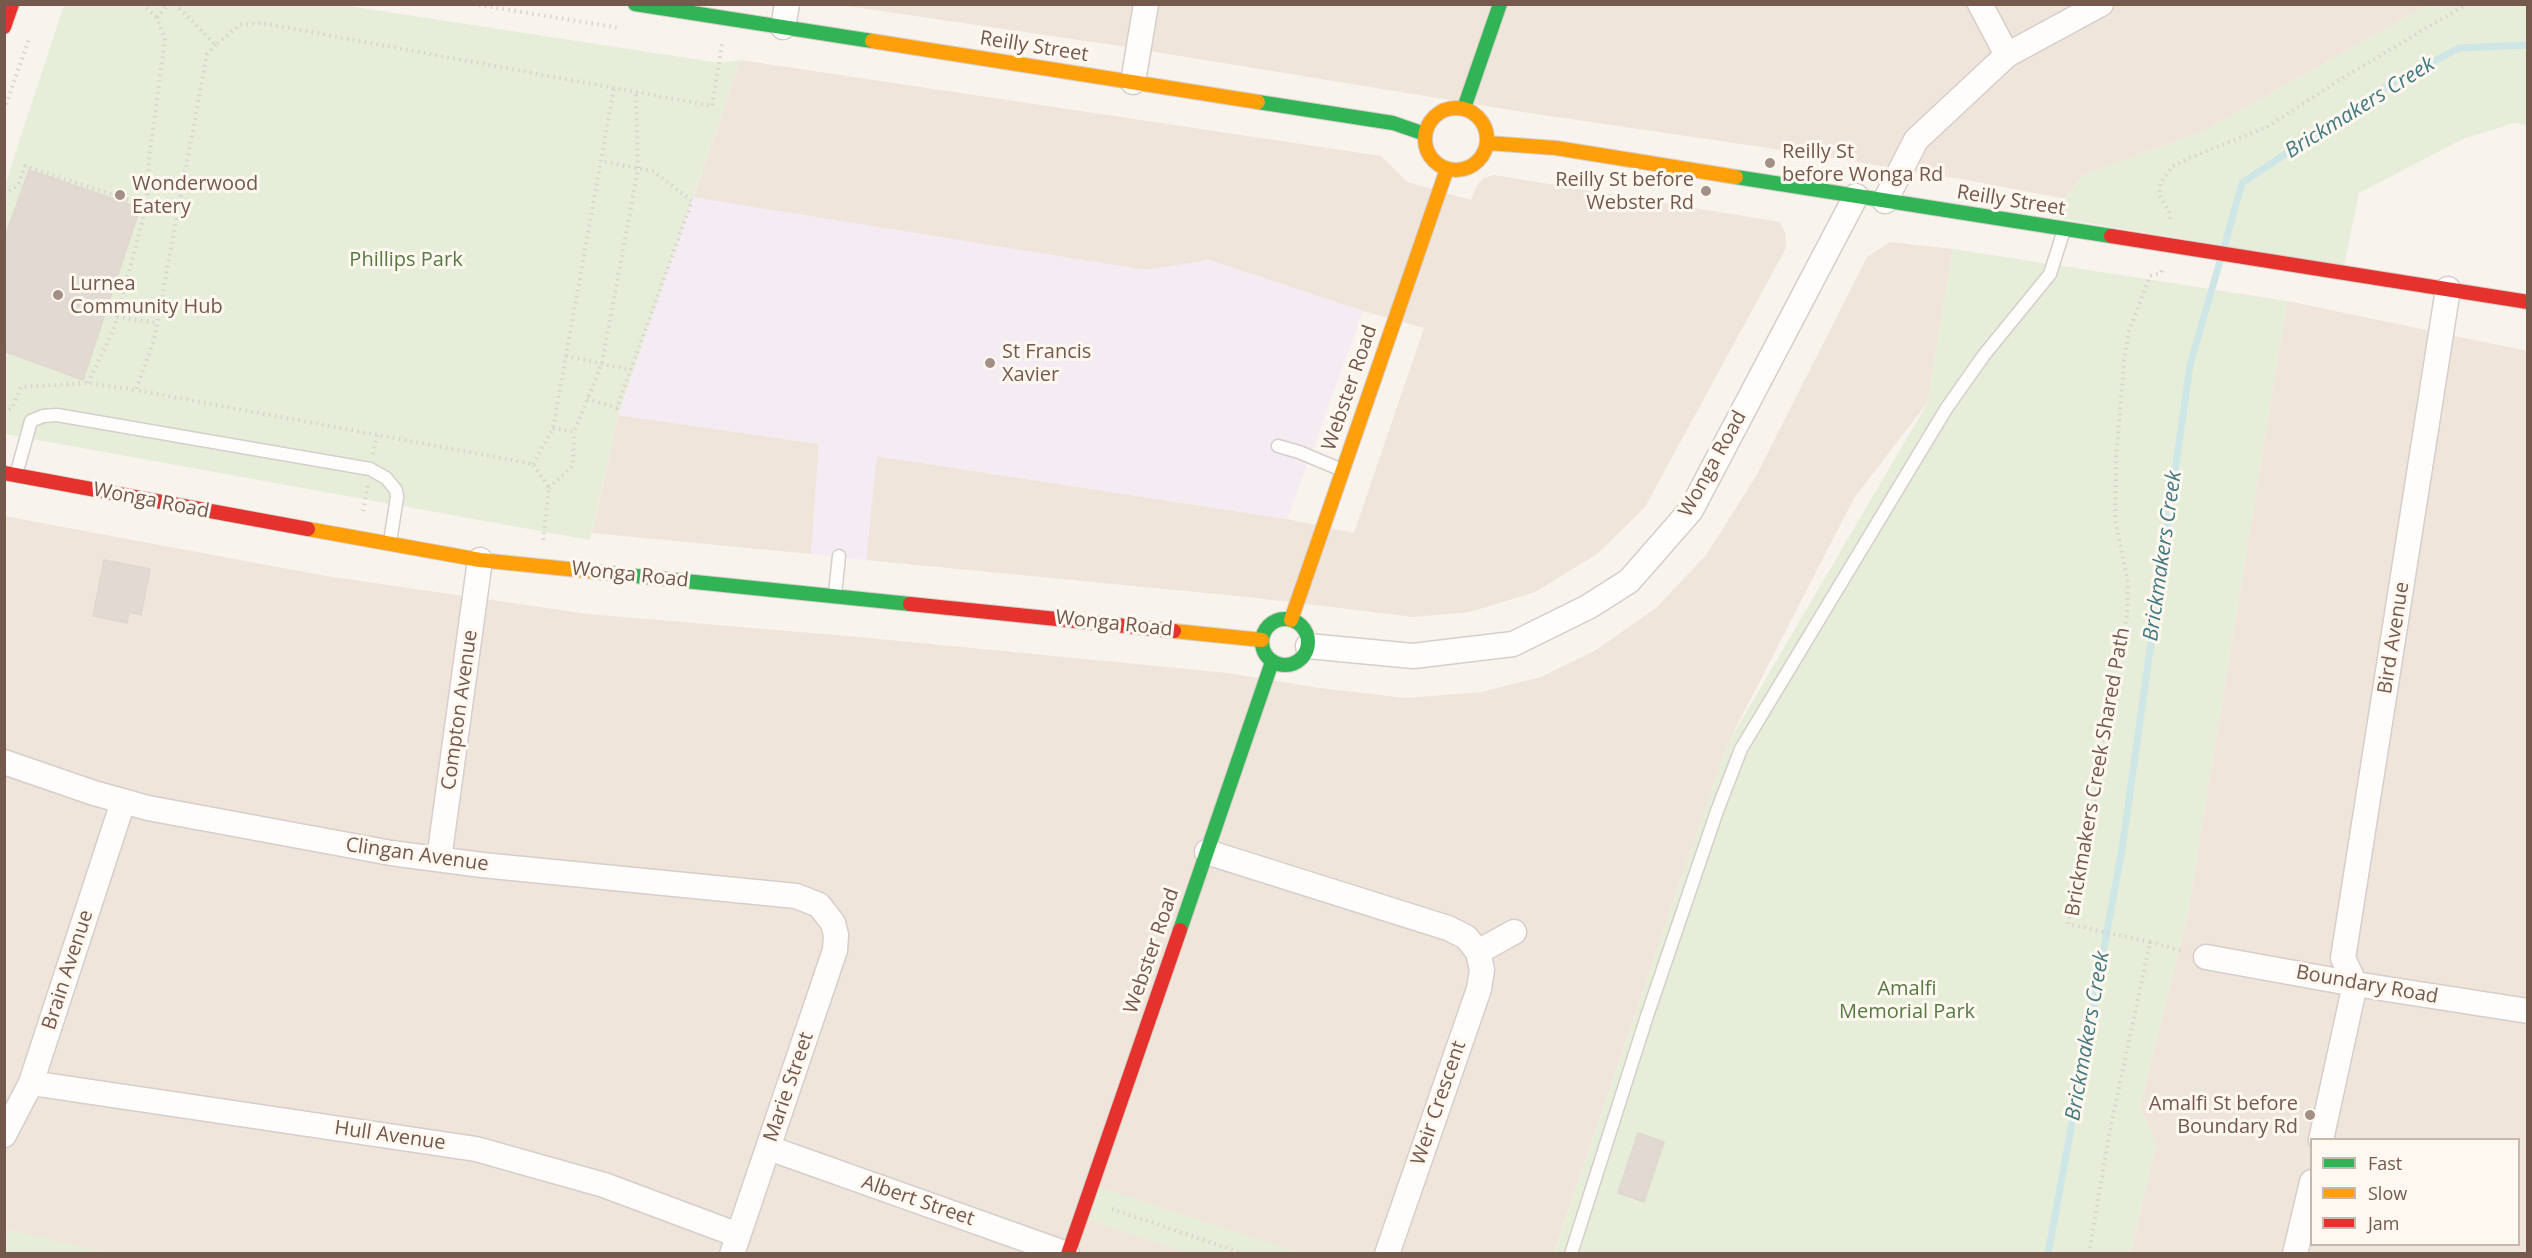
<!DOCTYPE html>
<html>
<head>
<meta charset="utf-8">
<style>
	body { margin:0 }
	#map { position:relative; width:2532px; height:1258px; overflow:hidden; background:#f8f3ed; font-family:"Open Sans",sans-serif }
	canvas { display:block }
	.frame { position:absolute; inset:0; border:6px solid #75594d; pointer-events:none }
	.legend { position:absolute; left:2310px; top:1138px; width:210px; height:108px; box-sizing:border-box; background:#fef8f0; border:2px solid #c7b8af; margin:0; padding:8px 10px; list-style:none; font-size:18px; color:#75594d }
	.legend li { display:flex; align-items:center; gap:12px; height:30px }
	.legend b { width:30px; border:2px solid #c7b8af }
</style>
</head>
<body>
<div id="map">
<canvas width="2532" height="1258"></canvas>
<div class="frame"></div>
<ul class="legend">
<li><b style="height:8px;background:#30b455"></b>Fast</li>
<li><b style="height:8px;background:#ff9f0a"></b>Slow</li>
<li><b style="height:8px;background:#e5322d"></b>Jam</li>
</ul>
</div>
<script>
const ctx = document.querySelector('canvas').getContext('2d');
ctx.lineJoin = 'round';
function fill(path, color) { ctx.fillStyle = color; ctx.fill(path, 'evenodd'); }
const poly = rows => new Path2D(rows.map(r => 'M' + r).join(''));
function strokePath(path, color, width, dash) { ctx.strokeStyle = color; ctx.lineWidth = width; ctx.lineCap = dash ? 'butt' : 'round'; ctx.setLineDash(dash || []); ctx.stroke(path); }
function label(font, color, halo, rows, align = 'center') {
  ctx.font = font + ' "Open Sans",sans-serif'; ctx.lineWidth = 6; ctx.setLineDash([]); ctx.textBaseline = 'middle'; ctx.strokeStyle = halo; ctx.fillStyle = color; for (const [text, x, y, turn = 0] of rows) {
    ctx.save(); ctx.translate(x, y); ctx.rotate((+turn || 0) * Math.PI / 180); ctx.textAlign = isNaN(turn) ? turn : align; if (halo) ctx.strokeText(text, 0, 0); ctx.fillText(text, 0, 0); ctx.restore();
  }
}
fill(poly([
	[840,5,2428,5,2204,131,2083,175,2065,199,1967,180,1809,154,1523,112,1107,44],
	[740,60,1381,156,1407,182,1471,200,1477,185,1484,178,1494,175,1780,222,1785,232,1786,248,1645,507,1597,554,1535,592,1470,612,1414,617,1248,597,866,560,876,456,1287,519,1354,533,1424,328,1363,311,1209,260,1146,270,692,201],
	[1890,242,1953,249,1928,402,1854,498,1727,745,1554,1253,5,1253,4,516,326,576,588,614,859,637,1228,673,1319,688,1406,698,1482,692,1541,677,1596,650,1656,608,1706,555,1755,478,1867,257],
	[2287,301,2527,351,2527,1253,2130,1254,2156,1145,2140,1106,2187,917],
	[2312,1140,2518,1140,2518,1244,2312,1244],
	[618,415,819,444,811,554,592,533]
]), '#f0e5db');
fill(poly([
	[693,197,1146,270,1209,260,1363,311,1287,519,877,456,866,560,811,554,819,444,618,415]
]), '#f4ebf3');
fill(poly([
	[64,5,342,5,720,63,740,60,618,415,590,540,5,434,5,185],
	[2428,5,2527,5,2527,125,2514,123,2463,139,2359,193,2344,266,2053,217,2083,175,2204,131],
	[1953,249,2287,301,2187,917,2140,1106,2156,1145,2130,1253,1554,1254,1727,745,1928,402],
	[1097,1187,1301,1253,1191,1253,1086,1219],
	[5,1229,109,1253,5,1253]
]), '#e6eed9');
strokePath(poly([
	[2225,244,2242,183,2392,83,2459,48,2528,45],
	[2048,1254,2122,849,2190,365,2220,261]
]), '#cfe6e7', 7);
const building = poly([
	[29,170,140,208,83,380,4,351,4,240,29,170],
	[104,560,150,569,141,615,129,612,127,623,93,616,104,560],
	[1638,1133,1664,1142,1644,1202,1618,1193,1638,1133]
]);
fill(building, '#e2d9d2');
strokePath(building, '#e1d6cf', 1.5);
const lane = poly([
	[1278,446,1299,452,1342,470],
	[16,475,31,421,43,416,57,415,370,469,386,478,396,490,397,497,390,542],
	[835,594,839,556],
	[1571,1254,1647,1016,1717,811,1741,749,1946,409,1984,355,2050,274,2064,230]
]);
const street = poly([
	[1980,4,2007,55],
	[783,27,787,4],
	[1133,82,1146,4],
	[1885,201,1916,140,2007,55,2101,4],
	[1308,646,1413,656,1513,644,1588,607,1629,581,1691,510,1856,196],
	[4,762,94,793,148,808,391,853,482,865,796,896,819,905,833,923,836,935,835,950,732,1254],
	[1207,852,1448,928,1466,937,1478,952,1482,970,1479,989,1387,1254],
	[439,859,480,560],
	[1478,952,1514,932],
	[2206,957,2355,984,2528,1011],
	[2355,984,2343,958,2448,289],
	[31,1083,476,1149,604,1185,738,1235],
	[4,1135,31,1083,123,802],
	[2321,1140,2355,984],
	[769,1148,1067,1254],
	[2295,1254,2312,1182]
]);
const fast = poly([
	[635,4,872,41],
	[1258,102,1393,123,1425,134],
	[1464,108,1500,4],
	[1736,177,2111,236],
	[597,572,910,604],
	'1262 642a23 23 0 1 1 46 0a23 23 0 1 1-46 0Z',
	[1180,930,1272,662]
]);
const slow = poly([
	[872,41,1258,102],
	'1425 139a31 31 0 1 1 62 0a31 31 0 1 1-62 0Z',
	[1488,143,1556,148,1736,177],
	[308,529,480,560,597,572],
	[1291,620,1447,169],
	[1174,631,1262,640]
]);
const jam = poly([
	[4,27,12,4],
	[2111,236,2528,302],
	[4,473,308,529],
	[910,604,1174,631],
	[1068,1254,1180,930]
]);
strokePath(lane, '#d6ceca', 15);
strokePath(street, '#d6ceca', 27);
strokePath(fast, '#d7cec9', 16);
strokePath(slow, '#d7cec9', 16);
strokePath(jam, '#d7cec9', 16);
strokePath(poly([
	[142,4,157,18],
	[175,4,216,45,239,25,262,23,712,106,722,44],
	[473,4,620,28],
	[216,45,207,54,154,340,136,390,533,464,549,488,543,542],
	[4,110,29,39],
	[4,194,18,185,25,166,147,206],
	[2170,219,2169,212,2159,195,2161,182,2173,166,2189,158,2267,127,2344,77,2467,4],
	[117,317,157,323],
	[566,356,631,370],
	[88,383,114,328,147,204,149,159,165,39,157,18,168,4],
	[587,399,617,408,692,201,653,171,601,161],
	[4,413,12,408,21,387,88,383,136,390],
	[553,428,574,432,602,363,638,169,636,92],
	[373,454,377,435],
	[533,464,553,428,614,88],
	[549,488,573,465,574,432],
	[363,511,368,485],
	[2150,942,2185,952],
	[1112,1209,1245,1254],
	[2089,1254,2109,1135,2150,942,2068,924,2097,789,2114,676,2127,616,2128,583,2115,520,2116,459,2124,360,2129,331,2150,276,2161,273,2162,270]
]), '#dad2cf', 4, [1.5, 4.5]);
strokePath(lane, '#fefdfc', 12);
strokePath(street, '#fefdfc', 24);
strokePath(fast, '#30b455', 14);
strokePath(slow, '#ff9f0a', 14);
strokePath(jam, '#e5322d', 14);
for (const [x, y, r, color] of [
	[1770,163,6,"#a38f85"],
	[1706,191,6,"#a38f85"],
	[120,195,6,"#a38f85"],
	[58,295,6,"#a38f85"],
	[990,363,6,"#a38f85"],
	[2310,1115,6,"#a38f85"]
]) { const dot = new Path2D(); dot.arc(x, y, r, 0, 2 * Math.PI); ctx.fillStyle = color; ctx.fill(dot); strokePath(dot, '#fef8f0', 2); }
label('20px', '#75594d', '#fef8f0', [
	["Reilly Street",1034,47,9],
	["Reilly Street",2011,201,9],
	["Webster Road",1350,388,-71],
	["Wonga Road",1713,464,-61],
	["Wonga Road",151,501,11],
	["Wonga Road",630,575,6],
	["Wonga Road",1114,624,6],
	["Bird Avenue",2394,638,-81],
	["Compton Avenue",460,710,-82],
	["Brickmakers Creek Shared Path",2098,772,-80],
	["Clingan Avenue",417,855,8],
	["Webster Road",1152,951,-71],
	["Brain Avenue",68,970,-72],
	["Boundary Road",2367,985,10],
	["Marie Street",789,1087,-71],
	["Weir Crescent",1439,1103,-71],
	["Hull Avenue",390,1136,8],
	["Albert Street",918,1201,19]
]);
label('20px', '#75594d', '#fef8f0', [
	["Reilly St",1782,152],
	["before Wonga Rd",1782,175],
	["Reilly St before",1694,180,"right"],
	["Webster Rd",1694,203,"right"],
	["Wonderwood",132,184],
	["Eatery",132,207],
	["Lurnea",70,284],
	["Community Hub",70,307],
	["St Francis",1002,352],
	["Xavier",1002,375],
	["Amalfi St before",2298,1104,"right"],
	["Boundary Rd",2298,1127,"right"]
], 'left');
label('20px', '#587a45', '#fef8f0', [
	["Phillips Park",406,260],
	["Amalfi",1907,989],
	["Memorial Park",1907,1012]
]);
label('italic 21px', '#447a81', '#fef8f0', [
	["Brickmakers Creek",2360,108,-32],
	["Brickmakers Creek",2163,556,-82],
	["Brickmakers Creek",2088,1036,-80]
]);
</script>
</body>
</html>
